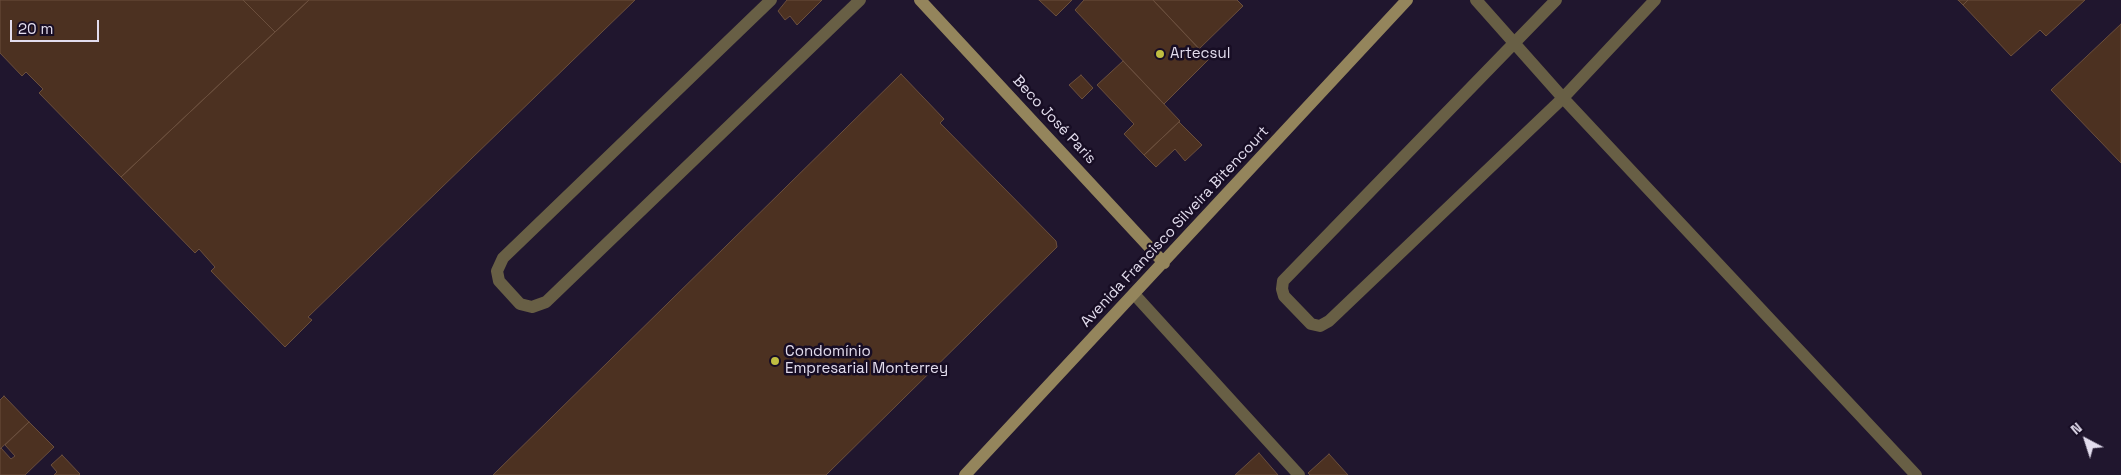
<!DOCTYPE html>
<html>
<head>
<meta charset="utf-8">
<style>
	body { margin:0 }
	#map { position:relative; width:2121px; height:475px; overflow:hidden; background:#20162e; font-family:"Space Grotesk",sans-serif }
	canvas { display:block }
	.north { position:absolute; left:2061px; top:415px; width:50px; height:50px; -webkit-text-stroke:4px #170d24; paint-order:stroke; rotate:320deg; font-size:14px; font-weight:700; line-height:20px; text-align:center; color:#e3ddee }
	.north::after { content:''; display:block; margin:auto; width:18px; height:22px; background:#e3ddee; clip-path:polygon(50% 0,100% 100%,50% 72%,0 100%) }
	.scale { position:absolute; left:10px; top:20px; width:89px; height:22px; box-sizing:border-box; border:2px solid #e3ddee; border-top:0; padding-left:6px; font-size:15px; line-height:18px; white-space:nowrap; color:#e3ddee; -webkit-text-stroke:4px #170d24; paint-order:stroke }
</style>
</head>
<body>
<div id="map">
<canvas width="2121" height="475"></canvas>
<div class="north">N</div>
<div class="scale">20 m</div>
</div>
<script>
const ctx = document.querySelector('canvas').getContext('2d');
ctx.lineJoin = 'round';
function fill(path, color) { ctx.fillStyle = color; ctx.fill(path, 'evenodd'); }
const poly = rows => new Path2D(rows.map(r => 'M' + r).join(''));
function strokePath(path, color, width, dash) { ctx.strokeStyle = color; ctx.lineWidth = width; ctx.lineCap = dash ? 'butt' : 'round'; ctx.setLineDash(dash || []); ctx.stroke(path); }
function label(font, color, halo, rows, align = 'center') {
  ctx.font = font + ' "Space Grotesk",sans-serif'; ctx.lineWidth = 5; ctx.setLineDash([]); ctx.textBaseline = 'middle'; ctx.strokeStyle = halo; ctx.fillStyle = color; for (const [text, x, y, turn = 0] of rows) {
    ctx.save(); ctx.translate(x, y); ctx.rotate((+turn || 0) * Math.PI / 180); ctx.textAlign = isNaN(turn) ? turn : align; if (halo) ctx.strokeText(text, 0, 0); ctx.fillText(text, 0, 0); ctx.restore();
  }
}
const building = poly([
	[0,0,243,0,275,32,121,177,39,93,43,89,26,72,22,76,0,53,0,0],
	[243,0,309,0,275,32,243,0],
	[309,0,635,0,308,317,312,320,285,347,211,271,215,267,199,249,195,253,121,177,309,0],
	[787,0,822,0,797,25,790,16,785,20,778,11,787,0],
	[1039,0,1072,0,1056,16,1039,0],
	[1084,0,1153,0,1209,59,1164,104,1075,10,1084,0],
	[1153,0,1237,0,1243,6,1199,49,1153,0],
	[1958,0,1968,0,1963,5,1958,0],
	[1968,0,2085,0,2046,36,2040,30,2011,56,1963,5,1968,0],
	[2121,24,2121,163,2051,90,2121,24],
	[1123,61,1180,121,1144,155,1124,134,1134,124,1097,85,1123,61],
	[901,74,944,119,940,123,1056,241,1057,247,826,475,493,475,901,74],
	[1081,75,1093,88,1082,99,1069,85,1081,75],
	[1179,122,1202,145,1185,161,1175,149,1156,167,1144,155,1179,122],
	[4,396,29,422,0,449,0,400,4,396],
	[29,422,54,447,25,475,0,475,0,449,1,448,11,459,15,456,5,445,29,422],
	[1259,453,1278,475,1235,475,1259,453],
	[1329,454,1348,475,1310,475,1308,473,1329,454],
	[62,455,80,474,79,475,54,475,57,472,51,465,62,455]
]);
fill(building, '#4c3121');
strokePath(building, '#6b4f3d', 1);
strokePath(poly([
	[771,0,503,258,497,271,499,281,520,304,532,307,546,302,860,0],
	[1476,0,1563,98,1916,475],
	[1556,0,1283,281,1282,289,1284,296,1311,324,1320,326,1329,321,1563,98,1655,0],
	[1134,294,1299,475]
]), '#685f45', 12);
strokePath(poly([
	[920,0,1164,263],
	[965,475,1407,0]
]), '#94855c', 12);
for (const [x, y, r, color] of [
	[1160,54,5,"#c0be41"],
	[775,361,5,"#c0be41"]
]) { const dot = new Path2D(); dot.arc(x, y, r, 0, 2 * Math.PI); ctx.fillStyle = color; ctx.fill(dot); strokePath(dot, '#170d24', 2); }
label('15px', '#e3ddee', '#170d24', [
	["Artecsul",1170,54],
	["Condomínio",785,352],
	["Empresarial Monterrey",785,369]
], 'left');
label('15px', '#e3ddee', '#170d24', [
	["Beco José Paris",1054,120,47],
	["Avenida Francisco Silveira Bitencourt",1175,227,-47]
]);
</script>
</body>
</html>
